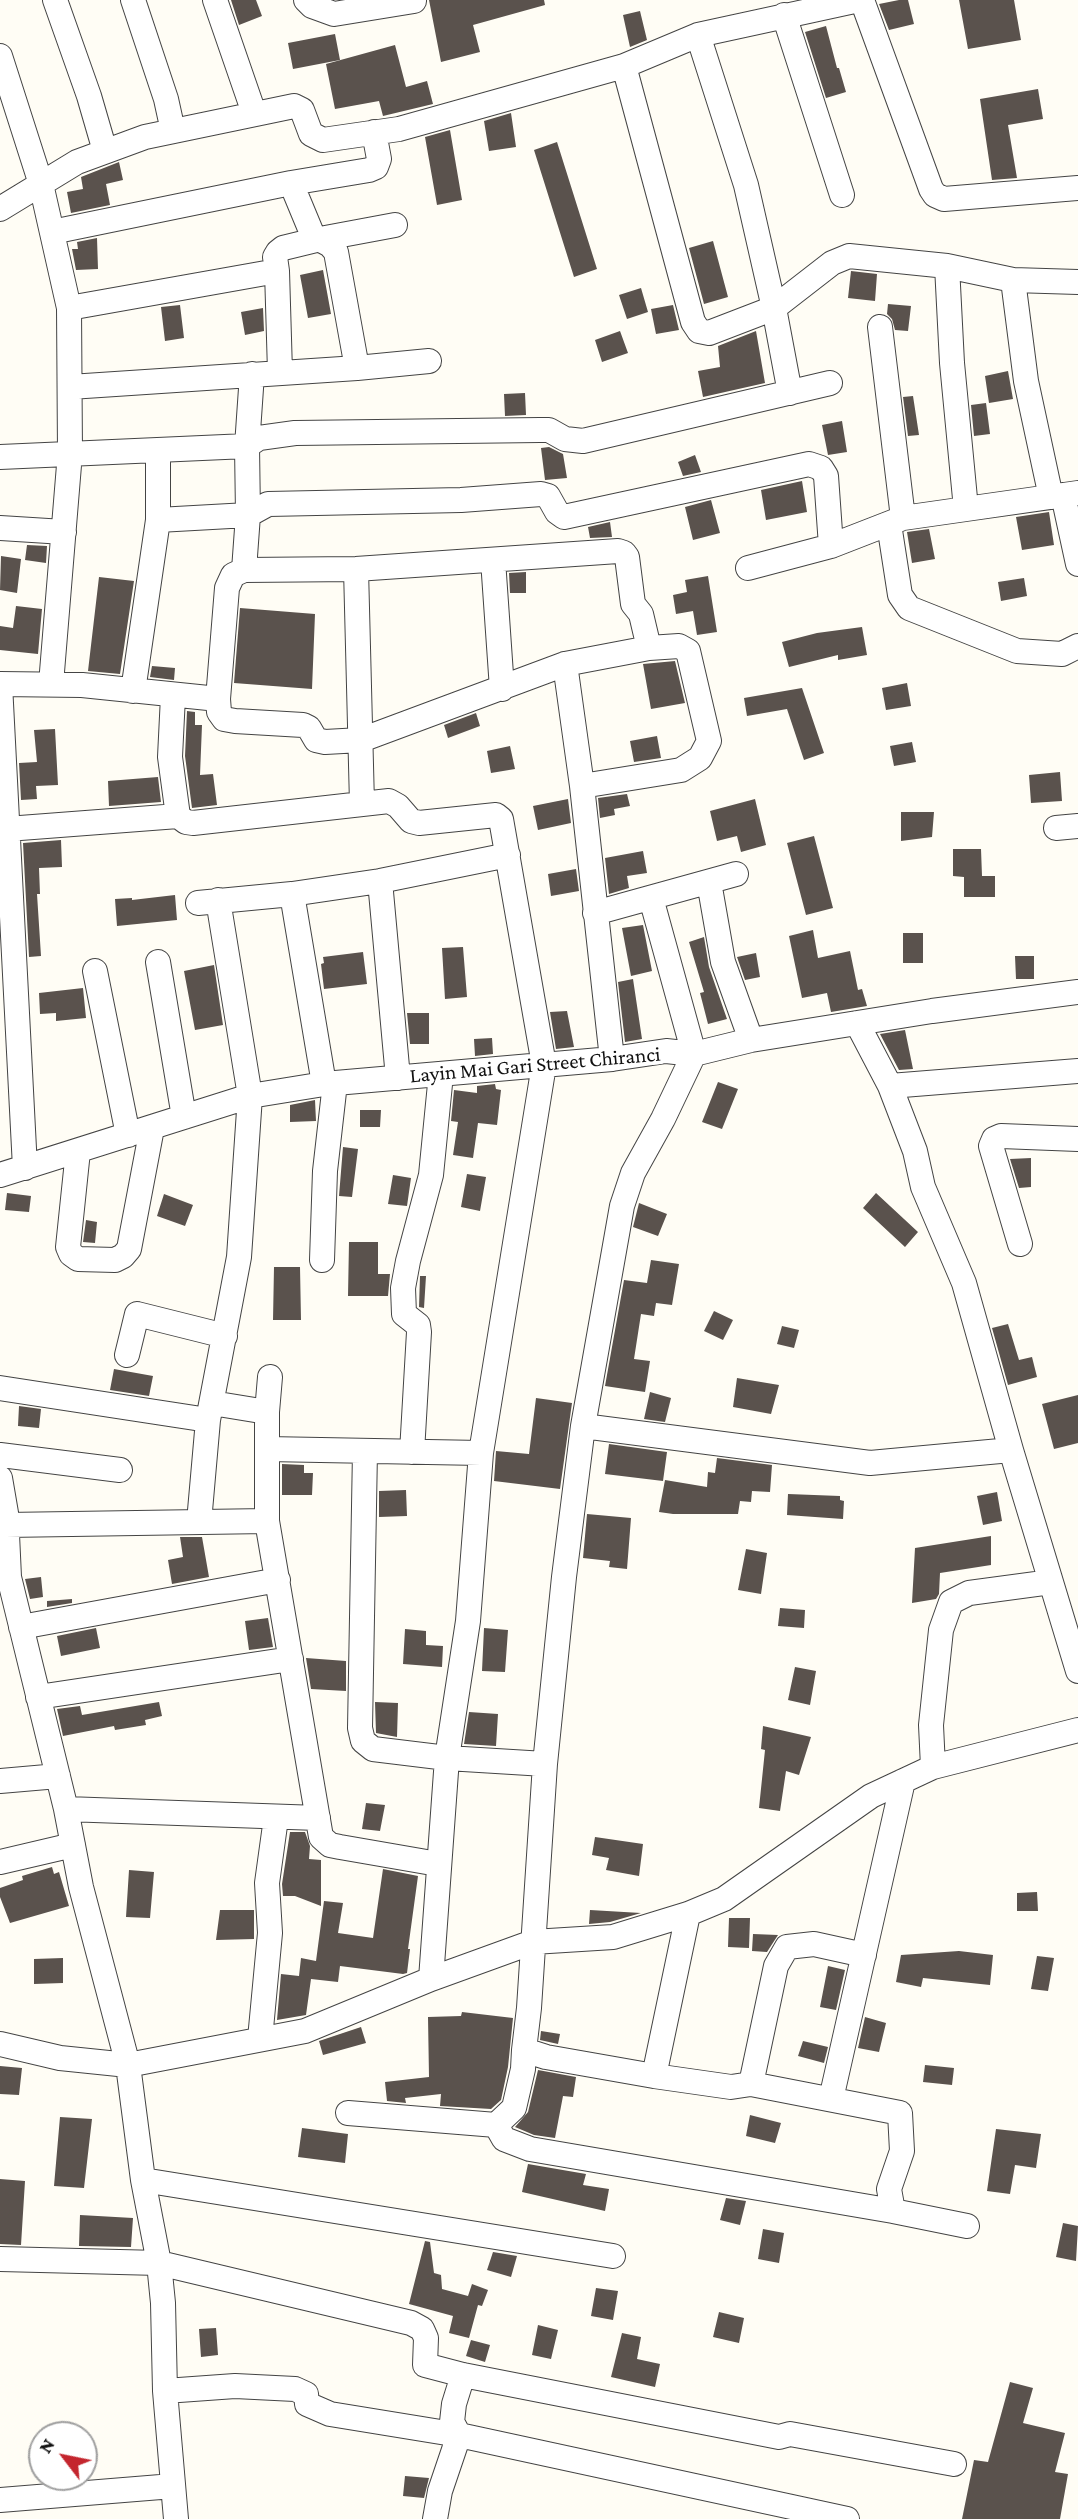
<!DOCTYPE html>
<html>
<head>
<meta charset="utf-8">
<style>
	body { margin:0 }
	#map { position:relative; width:1078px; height:2519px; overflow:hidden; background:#fffdf5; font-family:"Crimson Pro",serif }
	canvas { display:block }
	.north { position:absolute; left:28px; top:2421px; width:70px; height:70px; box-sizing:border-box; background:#fff; border:2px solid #a0a0a0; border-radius:50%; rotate:302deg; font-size:19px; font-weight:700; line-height:28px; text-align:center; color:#111 }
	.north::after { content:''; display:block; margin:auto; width:24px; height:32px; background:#c4262e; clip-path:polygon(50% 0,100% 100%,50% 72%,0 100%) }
</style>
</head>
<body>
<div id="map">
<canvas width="1078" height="2519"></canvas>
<div class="north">N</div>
</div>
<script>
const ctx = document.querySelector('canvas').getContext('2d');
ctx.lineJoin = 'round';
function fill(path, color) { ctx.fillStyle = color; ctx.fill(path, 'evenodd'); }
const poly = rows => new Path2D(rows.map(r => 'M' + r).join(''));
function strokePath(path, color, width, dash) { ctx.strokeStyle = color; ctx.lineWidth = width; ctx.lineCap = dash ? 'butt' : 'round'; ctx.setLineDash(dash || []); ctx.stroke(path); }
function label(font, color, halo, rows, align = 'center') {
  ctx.font = font + ' "Crimson Pro",serif'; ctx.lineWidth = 7; ctx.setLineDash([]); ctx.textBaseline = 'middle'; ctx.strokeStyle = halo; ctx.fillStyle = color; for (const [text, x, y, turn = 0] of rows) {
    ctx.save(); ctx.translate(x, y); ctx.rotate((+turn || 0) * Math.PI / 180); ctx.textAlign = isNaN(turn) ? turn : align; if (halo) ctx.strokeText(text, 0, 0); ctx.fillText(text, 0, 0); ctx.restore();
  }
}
fill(poly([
	[231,0,256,0,262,16,239,25],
	[429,0,544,0,545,5,473,25,480,52,441,62],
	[899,0,908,0,914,24,889,30,879,4],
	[959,0,1014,0,1021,40,968,49],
	[640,11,647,40,630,47,623,15],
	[826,26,837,68,839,68,846,92,826,98,805,32],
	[335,34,340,60,293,69,288,43],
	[395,45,406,87,427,81,433,104,383,116,379,101,335,109,326,64],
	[1038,89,1043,119,1008,125,1017,178,992,180,980,99],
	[511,113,516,147,489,151,484,121],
	[450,130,462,200,437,205,425,137],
	[557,142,597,269,574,277,534,150],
	[119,162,123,180,106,184,110,205,71,213,67,192,83,189,81,177],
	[97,238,98,269,76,270,72,249,78,249,77,242],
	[713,241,728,297,704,304,689,248],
	[323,270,331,314,308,318,300,275],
	[851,271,877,274,875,301,848,298],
	[641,288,648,312,627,319,619,295],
	[888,304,911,306,908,331,895,330,892,319,887,314],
	[180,305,184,338,165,341,161,307],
	[673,305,679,330,656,334,651,309],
	[263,308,264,331,245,335,241,312],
	[620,331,628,353,602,362,595,340],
	[756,331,765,383,703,397,698,371,720,367,718,346],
	[1008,371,1013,399,989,403,985,376],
	[525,393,526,415,505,416,504,394],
	[913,396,919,435,908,436,903,397],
	[986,403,990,434,974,436,971,405],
	[842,421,847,452,828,455,822,425],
	[549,447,563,454,567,478,545,480,541,448],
	[695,455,701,472,683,476,678,462],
	[802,481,807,512,766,520,761,490],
	[711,500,720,533,693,540,685,507],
	[1049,512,1054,545,1022,550,1016,517],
	[610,522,612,537,590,538,588,527],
	[929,529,935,559,912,563,907,532],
	[27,545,47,546,46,563,25,560],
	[1,556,21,559,17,593,0,590],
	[526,572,526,593,510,593,509,573],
	[708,576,717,632,697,635,693,611,676,614,673,595,687,592,685,580],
	[99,577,134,581,120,674,88,671],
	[1024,578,1027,596,1001,601,998,582],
	[16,606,42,609,38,654,0,650,0,626,13,628],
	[240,608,315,614,312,689,234,683],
	[862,627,867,655,838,660,838,655,789,667,782,642,817,633],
	[675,661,685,703,651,709,643,664],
	[152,666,175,668,174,680,150,677],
	[907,683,911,706,886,710,882,688],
	[802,688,824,753,804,760,787,709,747,716,744,698],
	[187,711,195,712,195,725,202,725,200,775,213,774,217,805,192,808,185,756],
	[476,713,480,726,448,738,444,725],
	[55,729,58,785,36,786,37,799,21,800,19,763,37,762,34,730],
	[657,736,661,758,634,762,630,741],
	[912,742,916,762,894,766,890,746],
	[510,746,515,769,491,773,487,751],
	[1060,772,1062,801,1031,803,1029,775],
	[158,777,161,802,109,806,108,781],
	[627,794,630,806,614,809,615,815,600,818,598,798],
	[568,799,571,823,538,830,533,806],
	[755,799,766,845,741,852,737,836,717,841,710,811],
	[901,812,934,812,932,837,901,841],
	[814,836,833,908,806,915,787,843],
	[61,840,62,867,39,868,40,894,37,894,41,956,29,957,23,843],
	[953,849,981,849,982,876,995,876,995,897,964,897,964,877,953,876],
	[643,851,647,873,627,876,629,888,609,894,605,858],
	[576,869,579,891,551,896,548,874],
	[175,895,177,920,117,926,115,899,132,898,132,900],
	[643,925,652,971,631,976,622,928],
	[813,930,818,958,850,951,858,990,862,989,867,1006,831,1012,827,993,802,998,789,936],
	[903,933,923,933,923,963,903,963],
	[704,937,709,967,727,1019,708,1024,700,993,704,992,689,942],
	[463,947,467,997,445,999,442,948],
	[363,952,367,984,324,989,321,964,324,963,323,957],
	[756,953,760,977,745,980,737,957],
	[1015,956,1034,956,1034,979,1016,979],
	[214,965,223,1025,195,1030,184,971],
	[633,979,642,1039,625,1042,618,982],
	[83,988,86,1018,56,1021,56,1013,40,1014,39,993],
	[567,1011,574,1047,556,1049,550,1012],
	[407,1013,429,1013,429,1044,410,1044],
	[905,1030,913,1069,899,1070,880,1034],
	[492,1038,493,1054,475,1056,474,1039],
	[718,1082,738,1089,722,1129,702,1122],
	[495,1084,496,1089,501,1090,497,1125,478,1123,473,1158,453,1155,458,1122,451,1121,454,1090,477,1093,477,1086],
	[315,1100,316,1121,290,1122,290,1105],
	[360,1110,381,1110,380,1127,360,1127],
	[343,1147,358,1149,352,1197,339,1196],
	[1031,1158,1031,1187,1019,1188,1010,1159],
	[467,1174,486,1177,480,1211,461,1207],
	[393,1175,411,1178,407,1206,388,1204],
	[7,1193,31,1196,29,1212,5,1210],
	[876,1193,918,1232,905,1247,863,1208],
	[164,1194,193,1205,185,1226,157,1216],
	[639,1203,667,1214,658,1236,633,1227],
	[86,1220,97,1222,95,1243,83,1242],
	[349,1242,378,1242,378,1274,390,1274,388,1296,348,1296],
	[651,1260,679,1264,672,1305,656,1303,654,1316,641,1314,634,1359,650,1361,645,1392,605,1386,624,1280,647,1283],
	[274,1267,300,1267,301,1320,273,1320],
	[420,1276,426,1276,424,1308,419,1307],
	[714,1311,733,1320,723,1340,704,1331],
	[1008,1324,1019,1360,1032,1357,1037,1377,1008,1385,992,1328],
	[782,1326,799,1330,794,1348,777,1344],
	[114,1369,153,1376,149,1396,110,1390],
	[737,1378,779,1385,771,1414,733,1407],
	[650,1392,671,1398,665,1422,644,1419],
	[1078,1395,1078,1443,1054,1449,1042,1404],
	[536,1398,572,1403,560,1489,494,1481,496,1451,529,1454],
	[19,1406,41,1409,39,1428,18,1426],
	[609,1444,667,1452,663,1481,605,1474],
	[717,1458,772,1465,770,1492,752,1491,751,1502,740,1501,738,1514,673,1514,659,1512,665,1480,707,1487,708,1472,715,1473],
	[282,1464,304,1465,304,1473,313,1473,312,1495,282,1495],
	[406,1490,407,1516,379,1517,379,1491],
	[997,1492,1002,1521,983,1525,977,1496],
	[788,1494,840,1496,840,1500,844,1501,843,1519,787,1515],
	[587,1514,631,1518,627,1569,609,1567,610,1561,583,1558],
	[991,1536,991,1565,940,1573,939,1594,936,1599,912,1603,915,1548],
	[180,1537,202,1537,209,1577,172,1584,168,1560,183,1557],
	[746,1549,767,1553,761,1594,738,1590],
	[41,1577,43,1597,30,1599,25,1579],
	[72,1599,72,1603,47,1607,47,1601],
	[780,1608,805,1610,804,1628,778,1626],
	[268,1618,273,1647,249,1650,245,1621],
	[96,1628,100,1648,61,1656,57,1636],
	[484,1628,508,1630,505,1672,482,1671],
	[405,1629,426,1631,426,1645,443,1646,442,1667,403,1664],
	[306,1658,346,1661,346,1691,311,1689],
	[795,1667,816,1671,810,1705,788,1700],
	[159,1702,162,1716,145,1720,146,1725,115,1730,114,1726,63,1736,57,1709,80,1706,82,1715],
	[375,1702,398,1703,397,1737,376,1733],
	[469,1712,498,1714,496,1746,464,1744],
	[763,1726,811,1737,799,1775,786,1771,780,1811,759,1808,765,1750,761,1749],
	[366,1803,385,1805,380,1831,362,1829],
	[290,1832,305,1832,310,1846,309,1859,321,1860,321,1906,295,1896,283,1896,282,1884],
	[595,1837,643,1844,639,1876,606,1870,609,1858,592,1855],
	[52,1867,54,1874,59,1872,69,1906,10,1923,0,1897,0,1888,23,1880,22,1876],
	[383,1869,418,1876,408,1949,410,1949,407,1973,403,1974,340,1966,338,1982,311,1979,306,2015,277,2020,281,1974,299,1976,301,1958,316,1961,324,1901,343,1903,338,1933,373,1938],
	[129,1870,154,1872,150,1918,126,1917],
	[1037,1892,1038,1911,1017,1911,1017,1893],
	[220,1910,254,1910,254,1939,216,1940],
	[590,1910,641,1913,610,1922,589,1924],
	[729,1918,750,1918,749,1948,728,1947],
	[753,1934,778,1935,767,1952,752,1951],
	[959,1951,993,1955,990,1985,923,1978,921,1987,896,1982,901,1955],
	[1037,1956,1054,1958,1048,1991,1031,1989],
	[63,1958,63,1983,34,1984,34,1959],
	[828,1966,845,1970,836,2010,820,2007],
	[462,2012,513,2018,508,2067,501,2100,491,2109,440,2106,441,2094,405,2098,406,2103,387,2101,385,2082,429,2077,428,2017,461,2016],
	[865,2017,886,2023,879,2052,858,2048],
	[361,2027,366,2043,323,2055,319,2041],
	[541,2031,560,2034,558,2044,540,2040],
	[803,2041,828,2047,824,2063,798,2056],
	[925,2065,954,2068,952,2085,923,2082],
	[0,2066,22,2068,19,2095,0,2094],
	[538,2070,576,2077,573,2097,563,2096,555,2138,534,2135,515,2127,528,2112],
	[750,2115,781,2123,775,2143,746,2136],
	[60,2117,92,2119,84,2188,54,2186],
	[302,2128,348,2134,345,2163,298,2157],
	[996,2129,1041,2134,1036,2168,1015,2165,1010,2194,987,2191],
	[528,2164,586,2174,583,2185,609,2189,605,2211,522,2192],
	[0,2179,25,2181,21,2245,0,2244],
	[726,2198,746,2201,740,2225,720,2220],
	[80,2215,133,2218,131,2247,79,2246],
	[1063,2223,1078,2226,1076,2261,1056,2257],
	[763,2229,784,2233,779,2263,758,2259],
	[425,2241,430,2242,434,2273,441,2275,442,2289,468,2296,472,2284,488,2290,482,2306,478,2305,469,2338,449,2333,453,2316,409,2304],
	[493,2252,517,2256,511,2277,487,2270],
	[596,2288,618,2291,613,2320,591,2316],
	[719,2312,744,2318,739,2343,713,2337],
	[538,2325,558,2330,551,2359,532,2355],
	[216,2328,218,2355,201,2357,199,2329],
	[622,2333,641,2337,637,2359,660,2364,655,2387,611,2377],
	[471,2340,490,2345,485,2362,466,2356],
	[1010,2382,1033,2388,1023,2423,1065,2433,1055,2472,1068,2474,1060,2519,962,2519,974,2460,988,2462],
	[405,2476,429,2478,424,2498,403,2496]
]), '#5a524d');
const street = poly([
	[55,0,89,96,105,151],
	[133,0,166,99,173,131],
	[215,0,254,113],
	[306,0,312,6,334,14,414,1],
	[862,0,931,189,935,195,944,199,1078,188],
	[784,15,842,195],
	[698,35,746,185,774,308,790,393],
	[0,56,41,184,69,308,70,453,51,684],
	[624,66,693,322,699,331,709,333,774,308,832,263,849,256,947,266,1013,280,1078,282],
	[291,183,313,236,330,245,336,252,357,368],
	[0,209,77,162,145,137,294,106,302,110,311,134,323,140,399,129,624,66,698,35,859,0],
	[52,232,291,183,369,170,376,167,379,159,374,132],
	[1013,280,1026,381,1051,497],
	[69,308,277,271],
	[880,327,903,518],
	[280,372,277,271,275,257,278,252,283,248,320,239,395,225],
	[70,387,357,368,429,361],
	[158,452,158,520,248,515,268,504,461,500,541,494,548,496,557,512,564,517,809,464,821,468,826,476,831,546,903,518,966,509,952,363,947,266],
	[0,457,247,446,259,438,295,433,540,430,549,430,565,439,583,441,830,383],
	[1063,495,1078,564],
	[966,509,1078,493],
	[889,524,900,595,909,608,1017,651,1062,654,1078,646],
	[0,528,64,532],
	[493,560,502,689],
	[748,568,831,546],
	[356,569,362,804],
	[244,570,248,515,247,446,252,374],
	[565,664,582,786,612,1059],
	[0,684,25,1168],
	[0,684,82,685,218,699],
	[133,691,158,520],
	[582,786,681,770,700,758,709,741,688,651,679,646,649,648,565,664,361,740,325,742,316,740,309,728,303,725,235,721,224,719,219,712,218,699,227,588,233,575,244,570,356,569,618,551,624,553,627,557,633,604,641,614,649,648],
	[178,816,186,822,193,823,389,801,398,806,411,821,419,823,496,815,501,819,544,1065,481,1453,468,1621,447,1758,431,1979],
	[1056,828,1078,826],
	[7,829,178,816,170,757,173,696],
	[380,881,398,1078],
	[709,882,723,962,751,1040],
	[292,894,324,1084],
	[651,898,694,1054,663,1119,633,1173,622,1206,583,1426,564,1577,545,1764,529,2008,524,2050,546,2057,654,2076,731,2087,751,2084,900,2113,902,2151,889,2189,893,2211,967,2226],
	[198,903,292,894,380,881,508,855],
	[595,913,736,874],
	[158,962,184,1117],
	[95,971,128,1135],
	[857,1023,890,1086,915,1151,923,1187,964,1283,1011,1450,1078,1671],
	[890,1086,1078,1071],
	[78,1151,68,1247,71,1254,78,1259,115,1260,123,1256,129,1249,152,1128],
	[0,1175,250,1096,324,1084,612,1059,666,1051,694,1054,751,1040,932,1011,1078,992],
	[1020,1244,991,1146,994,1139,1001,1136,1078,1139],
	[322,1260,325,1171,335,1083],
	[127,1355,137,1314,225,1336],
	[270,1377,267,1412,267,1521,321,1837,330,1845,340,1847,438,1864],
	[0,1388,208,1420],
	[212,1403,267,1412],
	[583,1426,870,1463,1011,1450],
	[267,1449,481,1453],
	[365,1451,360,1728,363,1741,373,1749,447,1758,545,1764],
	[412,1452,419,1332,418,1325,404,1314,403,1288,408,1261,431,1175,441,1074],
	[0,1455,120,1470],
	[0,1478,6,1513,9,1577,66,1809,81,1887,128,2065,143,2180,159,2263,163,2303,165,2391,176,2519],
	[199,1522,208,1420,239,1257,250,1096,218,900],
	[6,1525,267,1521],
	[21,1627,278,1580],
	[38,1697,291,1659],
	[933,1767,931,1725,941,1630,951,1602,969,1593,1051,1582],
	[0,1781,58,1776],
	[66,1809,318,1818],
	[0,1862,73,1845],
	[260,2039,270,1933,267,1883,276,1818],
	[0,2044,60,2058,128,2065,305,2031,431,1979,533,1942,613,1937,688,1914,724,1899,871,1796,933,1767,1078,1730],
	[654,2076,688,1914],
	[751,2084,776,1966,787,1947,814,1944,864,1955],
	[831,2099,903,1781],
	[348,2113,496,2125,504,2139,530,2149,893,2211],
	[496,2125,514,2108,523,2069,524,2050],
	[143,2180,613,2256],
	[0,2259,159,2263,411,2323,422,2329,426,2338,425,2365,463,2375,779,2437,790,2434,954,2464],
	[463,2375,454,2404,452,2422,459,2435,847,2519],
	[165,2391,235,2386,295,2389,306,2394,307,2404,330,2414,459,2435,440,2491,435,2519],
	[0,2500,173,2486]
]);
strokePath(street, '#444', 26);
strokePath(street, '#fff', 24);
label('21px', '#111', '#fff', [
	["Layin Mai Gari Street Chiranci",535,1065,-5]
]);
</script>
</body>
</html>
